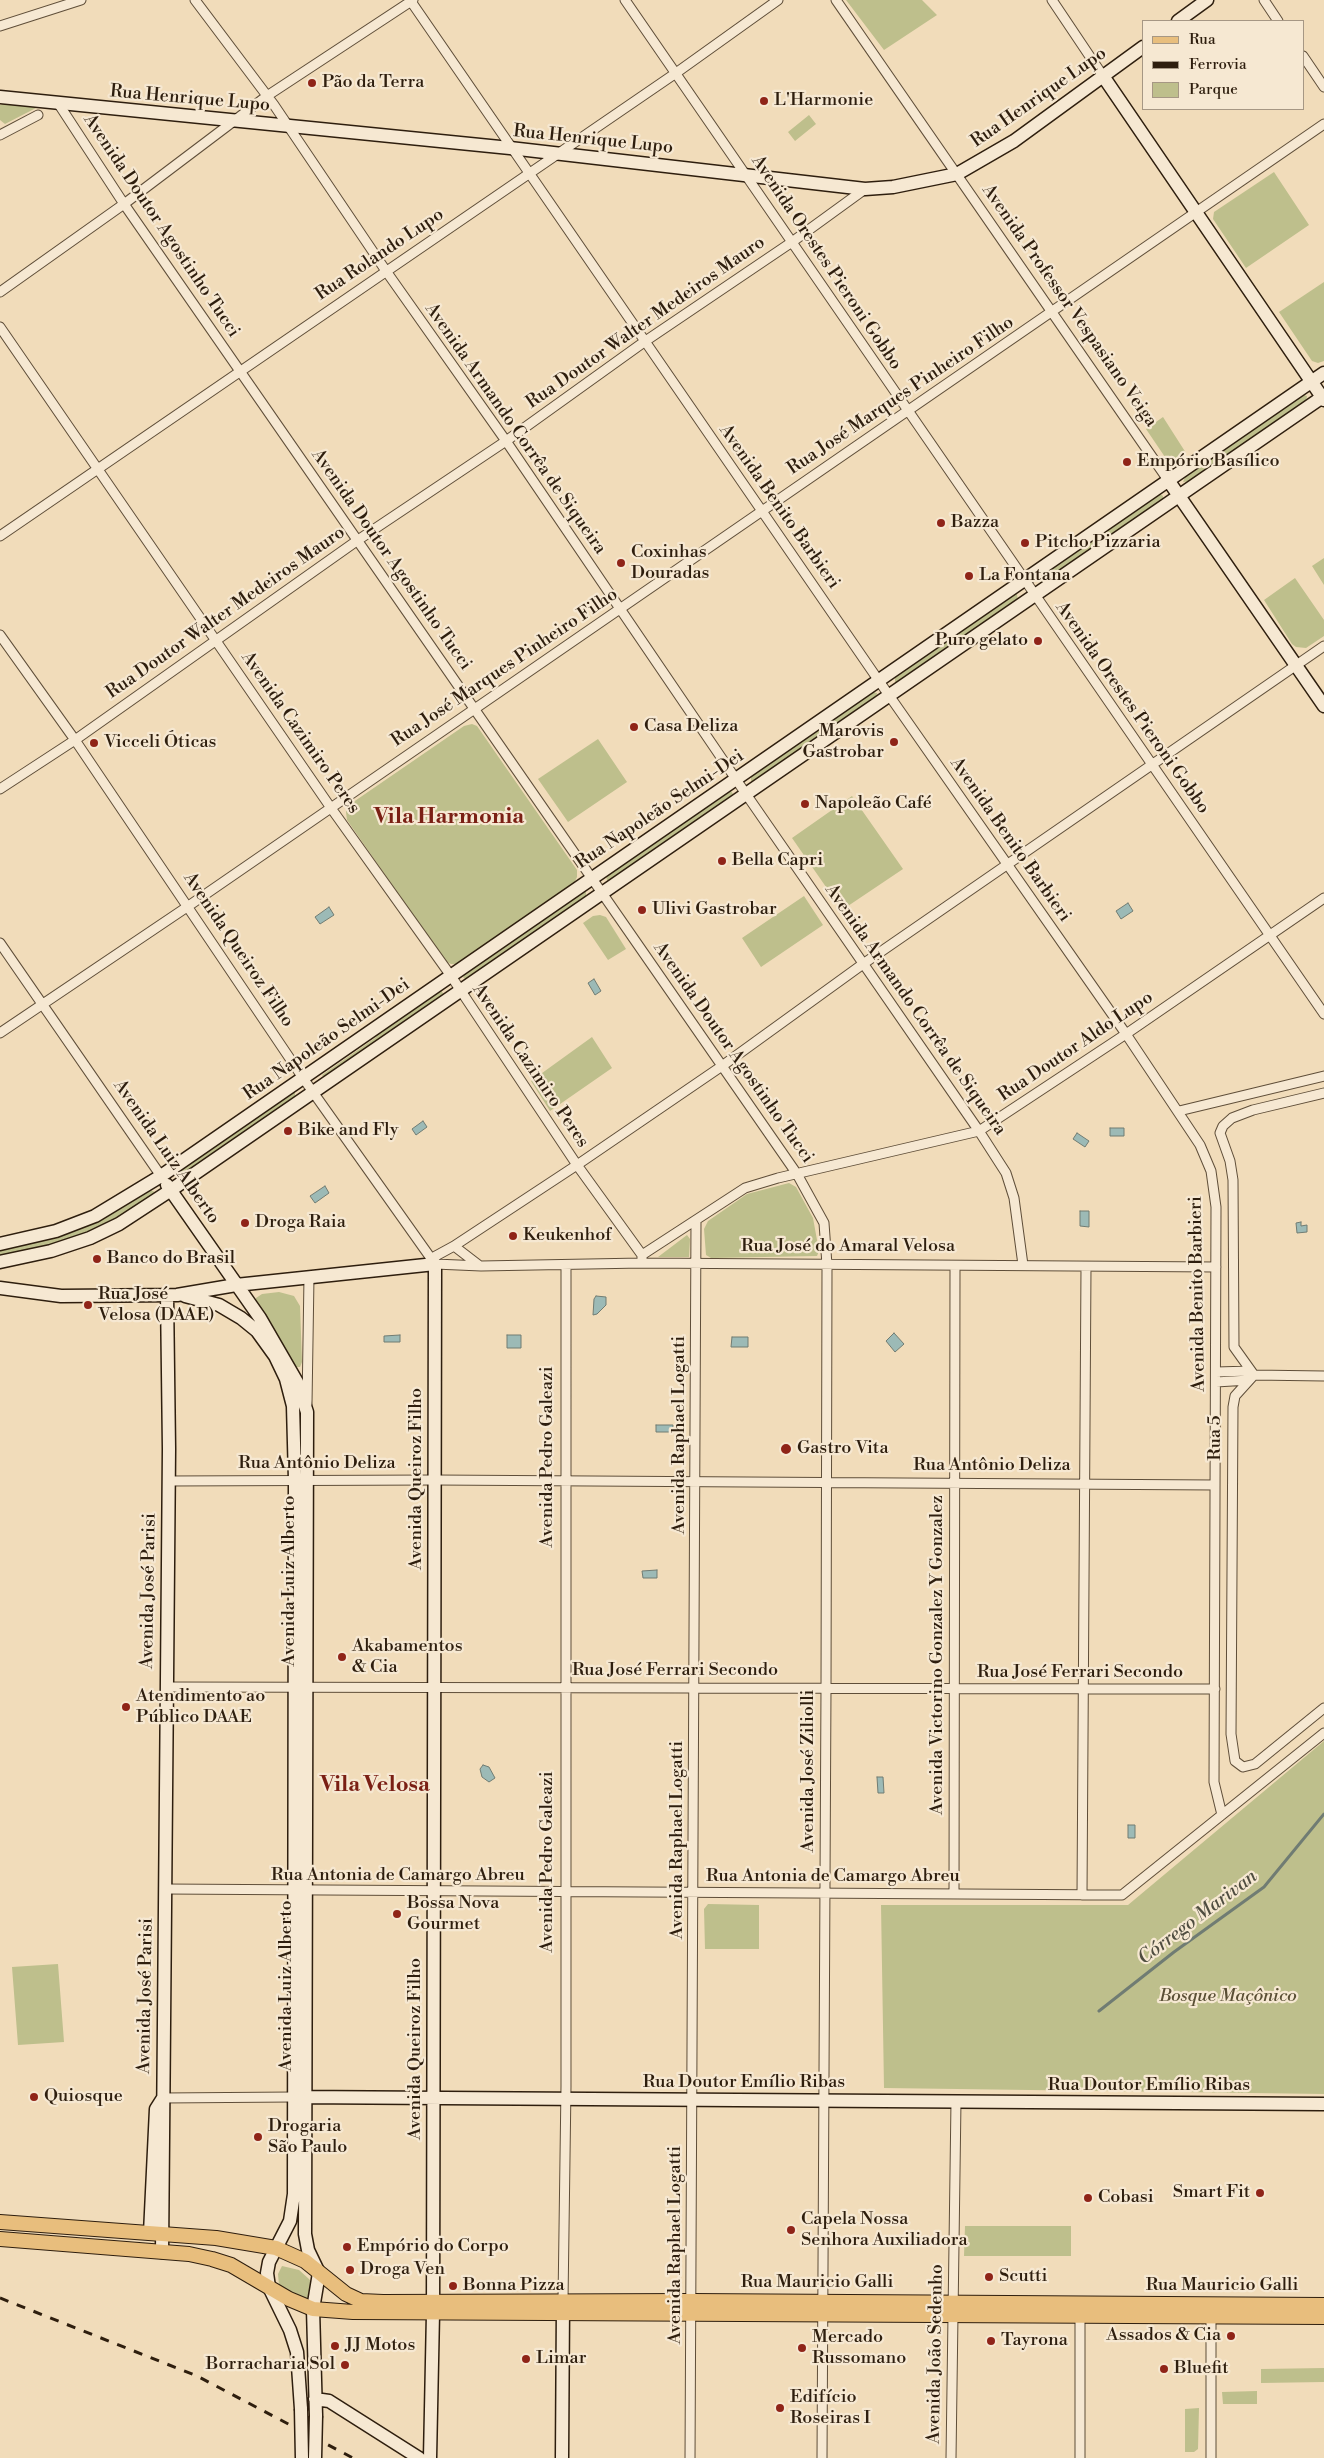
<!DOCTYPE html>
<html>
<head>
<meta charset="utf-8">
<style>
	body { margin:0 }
	#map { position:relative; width:1324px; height:2458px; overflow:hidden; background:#f1dcba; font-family:"Libre Bodoni",serif }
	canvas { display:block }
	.legend { position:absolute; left:1142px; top:20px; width:162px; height:90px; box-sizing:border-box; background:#f6e8d2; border:1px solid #a69784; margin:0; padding:6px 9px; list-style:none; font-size:15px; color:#2e1e0e }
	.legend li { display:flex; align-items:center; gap:10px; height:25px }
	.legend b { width:25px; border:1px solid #a69784 }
</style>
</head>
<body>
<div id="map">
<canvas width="1324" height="2458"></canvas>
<ul class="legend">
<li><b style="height:6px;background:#e8be7d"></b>Rua</li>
<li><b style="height:6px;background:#2e1e0e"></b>Ferrovia</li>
<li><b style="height:14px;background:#bebf8c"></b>Parque</li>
</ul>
</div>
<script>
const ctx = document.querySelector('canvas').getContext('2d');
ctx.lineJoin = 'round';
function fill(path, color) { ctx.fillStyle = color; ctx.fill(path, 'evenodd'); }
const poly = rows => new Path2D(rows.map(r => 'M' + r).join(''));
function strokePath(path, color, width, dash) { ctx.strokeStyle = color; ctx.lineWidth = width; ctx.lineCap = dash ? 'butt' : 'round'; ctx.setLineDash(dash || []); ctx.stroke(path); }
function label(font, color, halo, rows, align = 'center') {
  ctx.font = font + ' "Libre Bodoni",serif'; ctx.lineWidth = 4.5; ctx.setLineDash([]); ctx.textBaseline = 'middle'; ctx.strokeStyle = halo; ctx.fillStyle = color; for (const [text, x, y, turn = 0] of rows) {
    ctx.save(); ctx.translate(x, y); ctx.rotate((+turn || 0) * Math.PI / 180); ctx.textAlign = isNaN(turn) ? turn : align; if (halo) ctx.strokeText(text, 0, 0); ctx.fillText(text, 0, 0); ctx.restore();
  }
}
fill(poly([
	[846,0,922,0,937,15,884,50],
	[3,104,35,107,36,108,5,124,0,120,0,105],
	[809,115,816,124,795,141,788,132],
	[1274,172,1309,225,1246,268,1213,219,1214,212],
	[1324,282,1324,361,1318,363,1312,361,1279,312],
	[1304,395,1307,396,1306,402,1191,481,1183,482,1186,475],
	[1163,417,1186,453,1175,461,1167,460,1146,429],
	[1160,494,1163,496,1163,500,1044,583,1040,584,1042,574],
	[1324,558,1324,585,1312,566],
	[1295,578,1324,620,1324,636,1306,648,1296,647,1292,644,1264,600],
	[1012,594,1017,594,1018,601,900,682,895,682,895,676],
	[872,692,877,693,876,699,756,781,751,781,751,775],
	[472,724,477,726,577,870,577,877,574,883,458,964,451,964,445,961,347,820,346,812,349,805,464,726],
	[598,739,627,782,568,822,538,779],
	[731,791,733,794,731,799,609,882,607,880,606,876,615,870],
	[852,796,903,869,842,910,792,838],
	[582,892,586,892,586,899,466,980,463,977,465,973],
	[804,896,823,925,761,967,742,938],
	[600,915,606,917,626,949,608,960,583,923,593,916],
	[441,990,444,995,325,1079,322,1075,375,1038,380,1031],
	[592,1037,612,1068,550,1111,531,1081],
	[292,1092,295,1092,295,1099,180,1178,176,1173],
	[789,1183,796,1187,813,1218,819,1251,817,1256,711,1258,706,1255,704,1229,708,1221,747,1194],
	[150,1190,155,1192,155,1196,102,1229,51,1246,0,1257,0,1250,53,1238,91,1223],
	[687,1235,690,1239,689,1257,658,1257],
	[279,1292,294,1296,300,1306,302,1362,300,1367,295,1367,256,1304,256,1298,262,1294],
	[1324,1741,1324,2094,884,2088,881,1905,1128,1905],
	[708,1904,759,1905,759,1949,705,1949,704,1909],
	[58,1964,64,2042,18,2045,12,1967],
	[965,2226,1071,2226,1071,2256,964,2256],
	[282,2266,299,2270,309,2279,315,2287,312,2302,279,2285,278,2274],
	[1324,2368,1324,2382,1261,2383,1261,2369],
	[1257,2391,1257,2404,1223,2404,1222,2392],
	[1199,2408,1198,2449,1194,2452,1185,2452,1185,2409]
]), '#bebf8c');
const water = poly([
	[1128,903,1133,911,1121,919,1116,911,1128,903],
	[329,907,334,915,320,924,315,917,329,907],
	[594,979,601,991,595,995,588,983,594,979],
	[423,1121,427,1127,416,1135,412,1129,423,1121],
	[1110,1128,1124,1128,1124,1136,1110,1136,1110,1128],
	[1077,1133,1089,1141,1085,1147,1073,1139,1077,1133],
	[325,1186,329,1193,315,1203,310,1196,325,1186],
	[1080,1211,1089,1211,1089,1227,1080,1226,1080,1211],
	[1301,1222,1301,1226,1307,1225,1307,1232,1297,1233,1296,1223,1301,1222],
	[596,1296,606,1297,606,1305,597,1314,593,1315,594,1299,596,1296],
	[894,1333,904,1344,895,1352,886,1341,894,1333],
	[400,1335,400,1342,384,1342,384,1336,400,1335],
	[507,1335,521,1335,521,1348,507,1348,507,1335],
	[732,1337,748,1337,748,1347,731,1347,732,1337],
	[656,1425,673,1425,673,1432,656,1432,656,1425],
	[657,1570,657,1578,643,1578,642,1571,657,1570],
	[483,1765,489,1767,495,1778,489,1782,482,1777,480,1769,483,1765],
	[877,1777,883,1777,884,1793,878,1793,877,1777],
	[1128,1825,1135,1825,1135,1838,1128,1838,1128,1825]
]);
fill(water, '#9cbab6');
strokePath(water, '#707c73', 1);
strokePath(poly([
	[1099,2011,1174,1952,1264,1887,1324,1814]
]), '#707c73', 3);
const street = poly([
	[195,0,274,105,386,271,506,441,746,794,979,1131,1006,1173,1014,1198,1023,1265],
	[410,0,879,681,1126,1034,1200,1145,1211,1171,1216,1207,1214,1782,1222,1815],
	[625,0,1324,1014],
	[836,0,1168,480],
	[1052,0,1103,76],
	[1264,0,1278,21],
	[0,26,81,0],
	[1303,56,1324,87],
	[58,103,124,204,797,1174,824,1223,827,1265,826,1688,822,2458],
	[0,135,38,115],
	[0,292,124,204,267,96,413,0],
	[0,327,331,808,451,976,577,1165,642,1255],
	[0,536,676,73,778,0],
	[0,635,75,740,303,1078,435,1264,481,1266,642,1263,1216,1267],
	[0,789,75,740,358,540,506,441,644,342,792,242,865,189],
	[0,943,161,1176],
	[0,1033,187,907,1324,124],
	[1324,1093,1253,1110,1232,1118,1223,1126,1220,1133,1230,1161,1233,1180,1234,1347,1254,1375,1235,1396,1233,1407,1231,1734,1235,1761,1243,1767,1255,1764,1324,1708],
	[1179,1111,1324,1076],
	[454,1246,480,1266],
	[432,1258,454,1246,577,1165,722,1066,863,964,1324,646],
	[642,1260,642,1255,745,1188,778,1178,979,1131,1126,1034,1324,898],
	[1216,1372,1251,1371],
	[1254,1375,1324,1376],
	[1216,1382,1249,1380],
	[307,1404,309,1277],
	[168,1481,435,1480,1215,1485],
	[166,1687,1215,1689],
	[165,1889,1122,1895,1324,1733],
	[954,1894,955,1266],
	[1082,1895,1086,1267],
	[163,2098,293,2097],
	[563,2301,566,2086,566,1265],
	[1211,2316,1211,2458],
	[690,2458,696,1221],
	[951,2458,956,2101],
	[1080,2458,1080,2317]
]);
const secondary = poly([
	[1178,21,1207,0],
	[1103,76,1324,400],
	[0,97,510,148,865,189,893,187,957,174,1014,141,1143,47],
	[1168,480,1324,706],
	[167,1185,260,1318,297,1382,307,1412,305,2234,308,2250,319,2273,313,2309,316,2416],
	[0,1244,56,1231,95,1216,161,1176,1324,373],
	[0,1262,51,1251,90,1238,119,1224,171,1190,1324,396],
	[0,1288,61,1296,177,1295,236,1285,435,1264,433,2313,430,2458],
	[185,1296,219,1305,241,1318,257,1331,275,1356,286,1379,293,1406,295,1480,294,2194,290,2221,269,2262,267,2273,269,2287,290,2330,297,2352,301,2409],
	[297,2097,1324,2104],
	[150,2233,156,2109,163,2098],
	[162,2252,169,1449,167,1295],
	[315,2399,329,2401,419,2458],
	[562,2458,563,2304]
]);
const primary = poly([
	[0,2222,216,2238,276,2248,305,2261,346,2294,361,2301,383,2302,692,2301,1324,2305],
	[0,2239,189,2254,212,2259,231,2265,289,2299,313,2309,353,2312,1324,2317]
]);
strokePath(street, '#5f4e39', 11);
strokePath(secondary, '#2e1e0e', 15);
strokePath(primary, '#2e1e0e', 16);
strokePath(street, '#f6e8d2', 9);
strokePath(secondary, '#f6e8d2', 12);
strokePath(primary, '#e8be7d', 14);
strokePath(poly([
	[0,2298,197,2376,353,2458]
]), '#2e1e0e', 3, [9, 9]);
const secondaryBridge = poly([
	[301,2409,302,2458],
	[315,2458,316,2416]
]);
strokePath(secondaryBridge, '#2e1e0e', 15, []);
strokePath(secondaryBridge, '#f6e8d2', 12);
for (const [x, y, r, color] of [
	[312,83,5,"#8f2418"],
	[764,101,5,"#8f2418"],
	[1127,462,5,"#8f2418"],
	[941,523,5,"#8f2418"],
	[1025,543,5,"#8f2418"],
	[621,563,5,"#8f2418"],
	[969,576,5,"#8f2418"],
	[1038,641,5,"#8f2418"],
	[634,727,5,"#8f2418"],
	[894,742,5,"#8f2418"],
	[94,743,5,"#8f2418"],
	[805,804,5,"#8f2418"],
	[722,861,5,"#8f2418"],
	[642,910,5,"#8f2418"],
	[288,1131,5,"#8f2418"],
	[245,1223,5,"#8f2418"],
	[513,1236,5,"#8f2418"],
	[97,1259,5,"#8f2418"],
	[88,1305,5,"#8f2418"],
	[786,1449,6,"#8f2418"],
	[342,1657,5,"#8f2418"],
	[126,1707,5,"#8f2418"],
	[397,1914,5,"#8f2418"],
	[34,2097,5,"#8f2418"],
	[258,2137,5,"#8f2418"],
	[1260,2193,5,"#8f2418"],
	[1088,2198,5,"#8f2418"],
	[791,2230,5,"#8f2418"],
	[347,2247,5,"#8f2418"],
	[350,2270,5,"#8f2418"],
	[989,2277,5,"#8f2418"],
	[453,2286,5,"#8f2418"],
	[1231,2336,5,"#8f2418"],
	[991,2341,5,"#8f2418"],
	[335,2346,5,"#8f2418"],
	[802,2348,5,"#8f2418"],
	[526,2359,5,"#8f2418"],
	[345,2365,5,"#8f2418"],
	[1164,2369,5,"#8f2418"],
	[780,2408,5,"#8f2418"]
]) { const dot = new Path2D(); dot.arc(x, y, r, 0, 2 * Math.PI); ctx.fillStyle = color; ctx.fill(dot); strokePath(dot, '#f6e8d2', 2); }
label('18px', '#2e1e0e', '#f6e8d2', [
	["Pão da Terra",322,83],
	["L'Harmonie",774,101],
	["Empório Basílico",1137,462],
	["Bazza",951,523],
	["Pitcho Pizzaria",1035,543],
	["Coxinhas",631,553],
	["Douradas",631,574],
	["La Fontana",979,576],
	["Puro gelato",1028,641,"right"],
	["Casa Deliza",644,727],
	["Marovis",884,732,"right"],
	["Gastrobar",884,753,"right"],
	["Vicceli Óticas",104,743],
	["Napoleão Café",815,804],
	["Bella Capri",732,861],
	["Ulivi Gastrobar",652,910],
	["Bike and Fly",298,1131],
	["Droga Raia",255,1223],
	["Keukenhof",523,1236],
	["Banco do Brasil",107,1259],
	["Rua José",98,1295],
	["Velosa (DAAE)",98,1316],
	["Gastro Vita",797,1449],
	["Akabamentos",352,1647],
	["& Cia",352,1668],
	["Atendimento ao",136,1697],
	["Público DAAE",136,1718],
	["Bossa Nova",407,1904],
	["Gourmet",407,1925],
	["Quiosque",44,2097],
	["Drogaria",268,2127],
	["São Paulo",268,2148],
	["Smart Fit",1250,2193,"right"],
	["Cobasi",1098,2198],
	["Capela Nossa",801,2220],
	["Senhora Auxiliadora",801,2241],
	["Empório do Corpo",357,2247],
	["Droga Ven",360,2270],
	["Scutti",999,2277],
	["Bonna Pizza",463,2286],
	["Assados & Cia",1221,2336,"right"],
	["Mercado",812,2338],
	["Russomano",812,2359],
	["Tayrona",1001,2341],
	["JJ Motos",345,2346],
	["Limar",536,2359],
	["Borracharia Sol",335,2365,"right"],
	["Bluefit",1174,2369],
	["Edifício",790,2398],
	["Roseiras I",790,2419]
], 'left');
label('18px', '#2e1e0e', '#f6e8d2', [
	["Rua Henrique Lupo",1039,98,-35],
	["Rua Henrique Lupo",190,99,5],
	["Rua Henrique Lupo",593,140,6],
	["Avenida Doutor Agostinho Tucci",161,226,56],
	["Rua Rolando Lupo",380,255,-34],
	["Avenida Orestes Pieroni Gobbo",826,263,56],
	["Avenida Professor Vespasiano Veiga",1069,306,55],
	["Rua Doutor Walter Medeiros Mauro",646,323,-35],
	["Rua José Marques Pinheiro Filho",901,396,-34],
	["Avenida Armando Corrêa de Siqueira",515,429,55],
	["Avenida Benito Barbieri",779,507,55],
	["Avenida Doutor Agostinho Tucci",391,560,55],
	["Rua Doutor Walter Medeiros Mauro",226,613,-35],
	["Rua José Marques Pinheiro Filho",505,668,-34],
	["Avenida Orestes Pieroni Gobbo",1132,708,55],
	["Avenida Cazimiro Peres",300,733,55],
	["Rua Napoleão Selmi-Dei",660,810,-34],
	["Avenida Benito Barbieri",1010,840,55],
	["Avenida Queiroz Filho",238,950,56],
	["Avenida Armando Corrêa de Siqueira",915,1010,55],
	["Rua Napoleão Selmi-Dei",327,1040,-35],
	["Rua Doutor Aldo Lupo",1076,1047,-34],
	["Avenida Doutor Agostinho Tucci",733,1053,55],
	["Avenida Cazimiro Peres",530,1066,56],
	["Avenida Luiz Alberto",166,1152,55],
	["Rua José do Amaral Velosa",848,1247],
	["Avenida Benito Barbieri",1198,1294,-91],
	["Avenida Raphael Logatti",680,1435,-90],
	["Rua 5",1216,1438,-90],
	["Avenida Pedro Galeazi",548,1457,-90],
	["Rua Antônio Deliza",317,1464],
	["Rua Antônio Deliza",992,1466],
	["Avenida Queiroz Filho",417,1479,-90],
	["Avenida Luiz Alberto",290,1581,-90],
	["Avenida José Parisi",149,1591,-89],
	["Avenida Victorino Gonzalez Y Gonzalez",938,1655,-90],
	["Rua José Ferrari Secondo",675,1671],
	["Rua José Ferrari Secondo",1080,1673],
	["Avenida José Ziliolli",809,1771,-90],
	["Avenida Raphael Logatti",678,1840,-90],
	["Avenida Pedro Galeazi",548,1862,-90],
	["Rua Antonia de Camargo Abreu",398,1876],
	["Rua Antonia de Camargo Abreu",833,1877],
	["Avenida Luiz Alberto",287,1986,-90],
	["Avenida José Parisi",146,1996,-89],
	["Avenida Queiroz Filho",416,2049,-90],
	["Rua Doutor Emílio Ribas",744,2083],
	["Rua Doutor Emílio Ribas",1149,2086],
	["Avenida Raphael Logatti",676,2245,-90],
	["Rua Mauricio Galli",817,2283],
	["Rua Mauricio Galli",1222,2286],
	["Avenida João Sedenho",936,2354,-89]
]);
label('italic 18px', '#594e34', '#f6e8d2', [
	["Bosque Maçônico",1228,1997]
]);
label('italic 19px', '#4f4d40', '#f6e8d2', [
	["Córrego Marivan",1198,1918,-37]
]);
label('bold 22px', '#7a1f14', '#f6e8d2', [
	["Vila Harmonia",449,818],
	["Vila Velosa",375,1786]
]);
</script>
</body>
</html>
